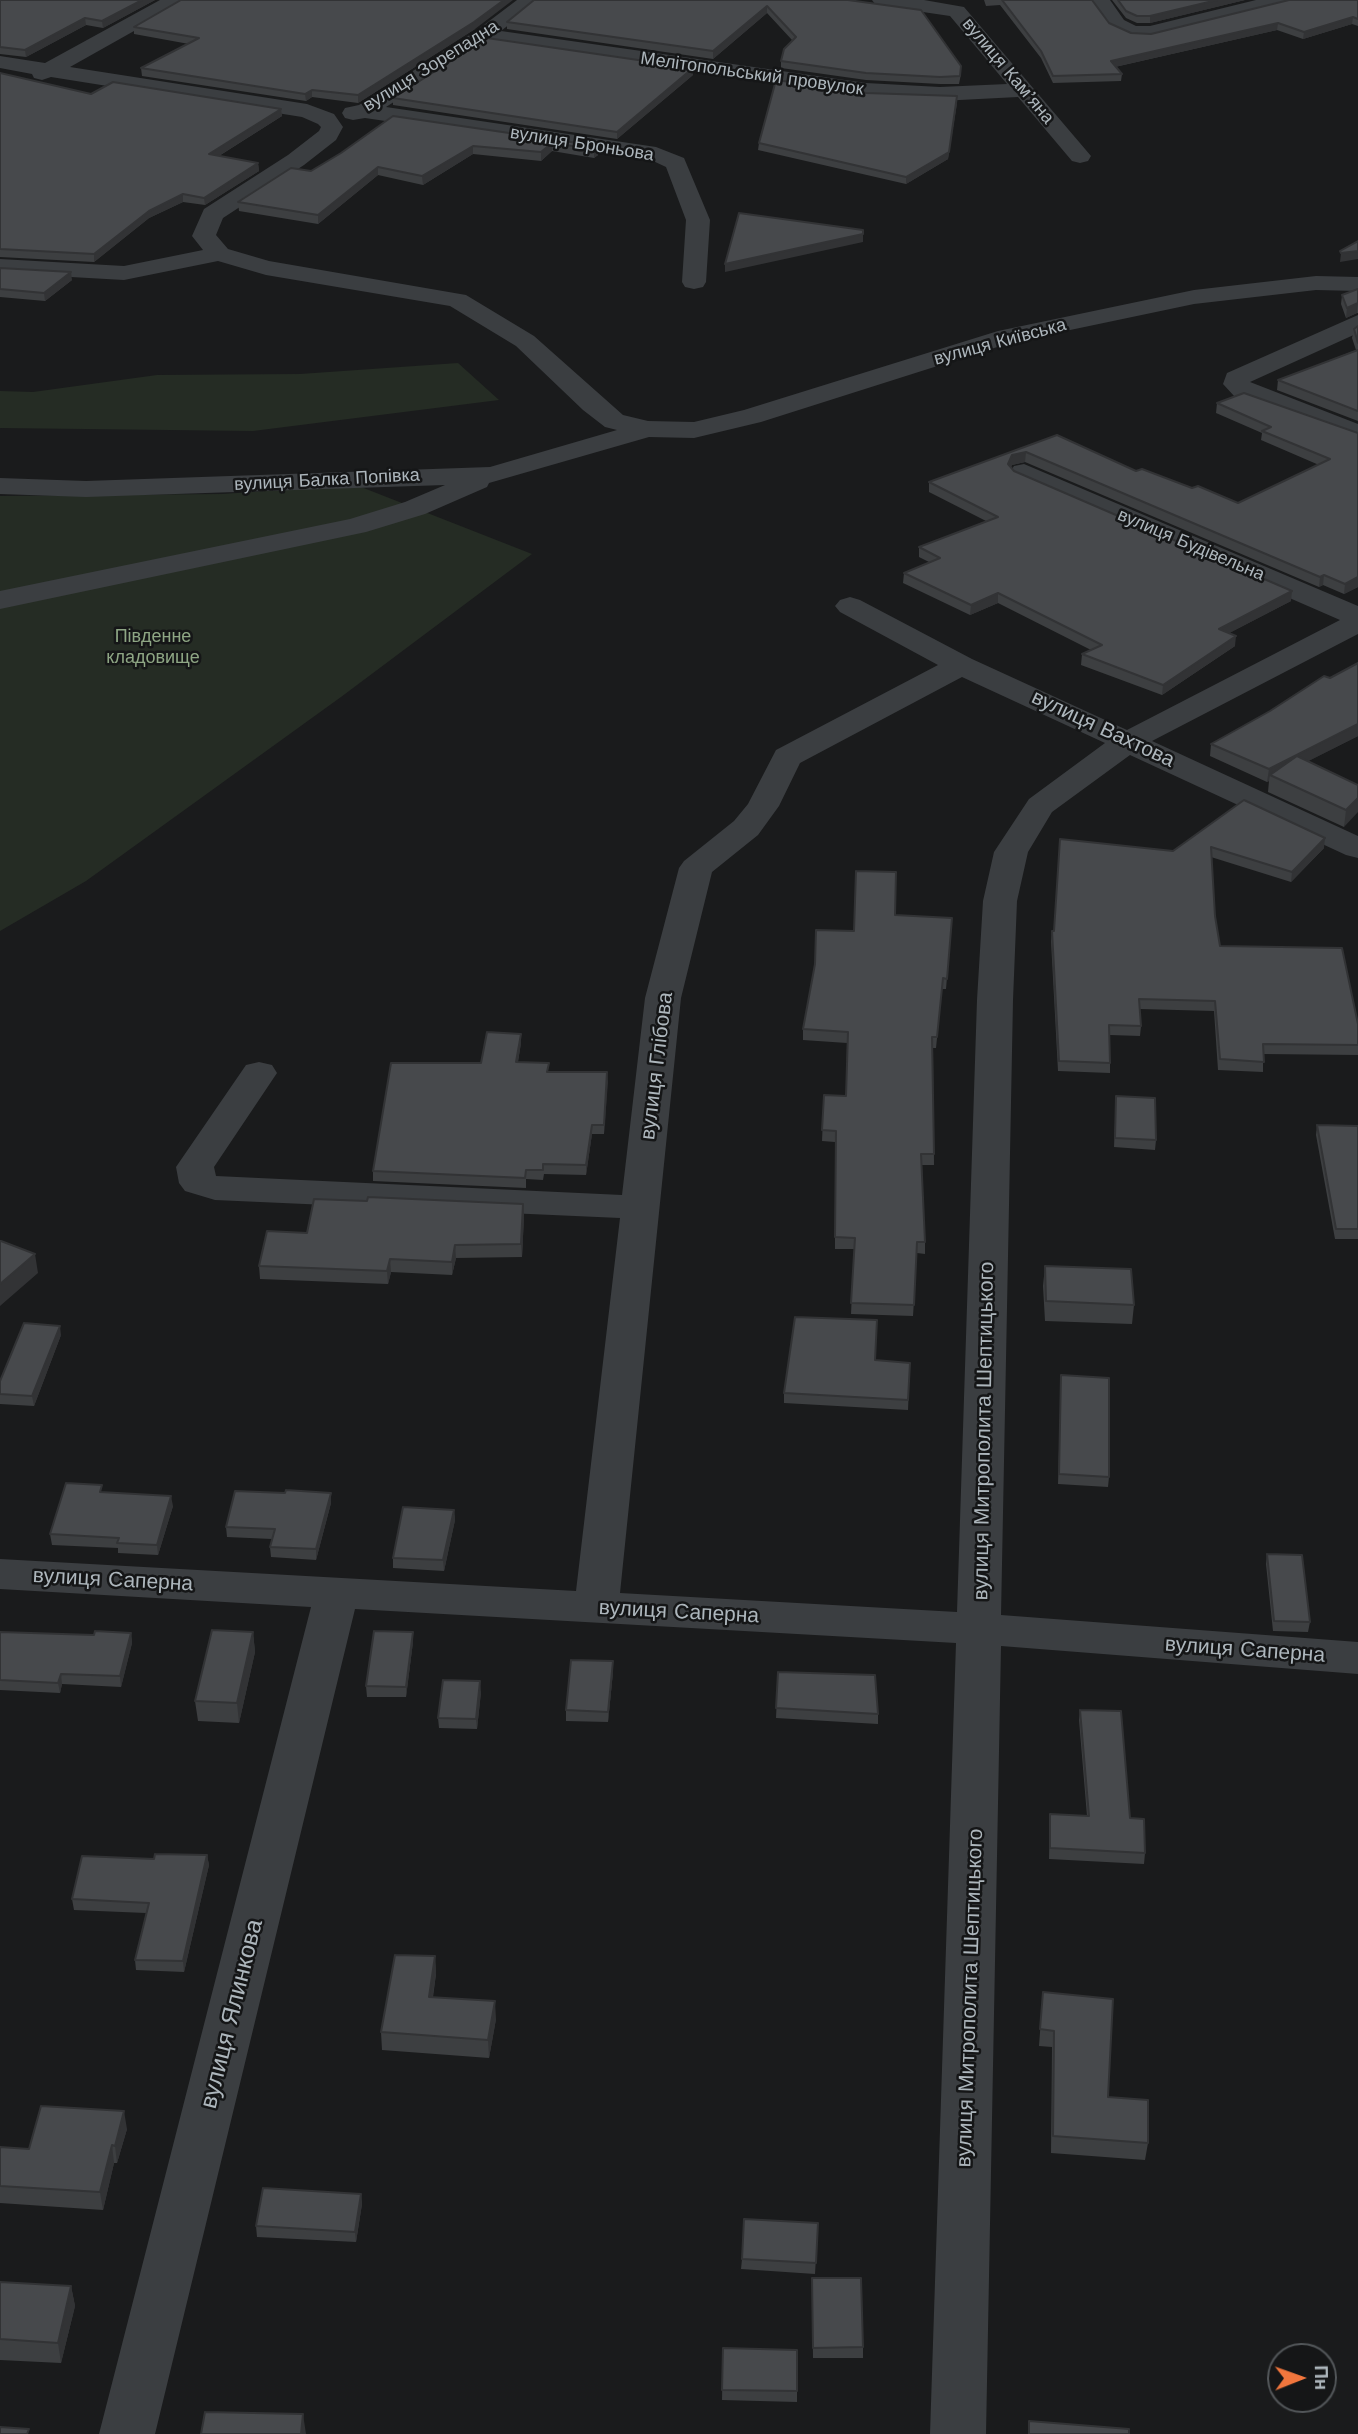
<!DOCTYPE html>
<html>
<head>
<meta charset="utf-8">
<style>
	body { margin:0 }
	#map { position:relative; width:1358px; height:2434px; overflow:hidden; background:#1a1b1c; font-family:"Work Sans",sans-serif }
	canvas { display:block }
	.north { position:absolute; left:1267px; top:2343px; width:70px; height:70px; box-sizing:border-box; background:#151617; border:2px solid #525659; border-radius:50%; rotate:89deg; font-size:19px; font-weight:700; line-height:28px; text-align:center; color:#adb6bc }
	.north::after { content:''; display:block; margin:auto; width:24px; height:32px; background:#f1763d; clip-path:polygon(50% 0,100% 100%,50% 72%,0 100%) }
</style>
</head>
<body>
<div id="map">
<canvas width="1358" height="2434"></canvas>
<div class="north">Пн</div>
</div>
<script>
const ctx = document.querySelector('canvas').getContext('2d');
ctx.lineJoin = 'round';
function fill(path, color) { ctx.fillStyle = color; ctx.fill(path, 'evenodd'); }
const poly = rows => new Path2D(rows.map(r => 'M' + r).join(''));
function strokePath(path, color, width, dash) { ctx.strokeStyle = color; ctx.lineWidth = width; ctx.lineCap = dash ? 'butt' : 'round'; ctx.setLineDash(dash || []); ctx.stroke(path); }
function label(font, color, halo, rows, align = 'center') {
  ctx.font = font + ' "Work Sans",sans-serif'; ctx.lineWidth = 5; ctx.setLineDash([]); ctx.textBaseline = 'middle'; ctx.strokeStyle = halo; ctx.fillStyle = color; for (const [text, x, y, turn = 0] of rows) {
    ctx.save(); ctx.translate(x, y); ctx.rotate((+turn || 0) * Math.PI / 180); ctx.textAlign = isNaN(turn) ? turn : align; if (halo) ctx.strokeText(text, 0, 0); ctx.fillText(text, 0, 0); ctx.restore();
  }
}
fill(poly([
	[458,363,499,400,253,431,0,428,0,391,33,392,157,375,300,374],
	[356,485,532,554,341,697,86,881,0,931,0,496,222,494]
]), '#252c24');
fill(poly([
	[160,0,185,0,182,4,70,67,307,104,334,114,343,127,336,140,304,165,223,218,216,235,228,249,269,261,466,295,534,336,623,415,648,421,694,422,744,410,998,331,1194,290,1316,276,1358,277,1358,291,1316,290,1194,304,1013,342,761,422,694,438,649,437,489,483,487,487,425,514,366,532,0,609,0,591,350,519,405,502,445,485,86,497,0,494,0,478,86,481,490,467,617,430,605,427,583,410,516,346,450,306,266,275,218,261,124,280,0,273,0,259,124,266,203,250,192,236,204,209,288,155,319,131,321,127,318,124,302,117,51,77,42,80,34,78,32,74,0,68,0,56,45,63,160,0],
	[517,0,540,0,501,31,866,83,940,87,1007,84,950,16,882,6,875,4,872,0,924,0,964,7,1091,156,1088,161,1080,163,1072,161,1018,97,940,101,866,97,487,42,386,107,656,147,684,158,710,220,706,282,703,287,694,289,685,287,682,282,686,220,666,167,651,160,365,118,353,120,345,118,342,113,345,108,359,105,476,31,517,0],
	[1089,0,1110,0,1124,20,1136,26,1150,26,1256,0,1292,0,1289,4,1150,38,1132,38,1110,28,1089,0],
	[1358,315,1358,333,1250,382,1358,424,1358,441,1235,397,1223,384,1227,373,1358,315],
	[1024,464,1358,606,1358,634,1152,741,1358,836,1358,858,1346,855,1130,755,1052,812,1028,852,1017,901,1013,1000,1001,1615,1358,1642,1358,1674,1001,1646,986,2434,930,2434,956,1643,355,1609,155,2434,99,2434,311,1607,0,1589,0,1559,576,1591,620,1218,215,1200,185,1191,179,1183,176,1167,246,1065,259,1062,272,1065,277,1073,214,1167,216,1176,622,1195,645,998,679,868,684,861,734,821,748,804,776,750,938,665,840,612,835,606,840,600,850,597,860,600,972,659,1127,730,1340,620,1014,478,1010,472,1014,466,1024,464],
	[962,677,1105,743,1029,799,994,852,983,901,977,1000,957,1612,620,1593,681,998,712,872,758,835,779,806,800,763,962,677]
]), '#3b3e41');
fill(poly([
	[0,0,155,0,103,28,86,25,26,57,0,54],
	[848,0,961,74,959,84,940,84,866,80,781,68,781,61,792,40,767,13,713,59,507,29,507,22],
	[984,0,1092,0,1109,23,1131,33,1151,34,1358,0,1358,26,1352,24,1303,39,1277,30,1115,67,1122,74,1121,81,1053,83,1041,58,1000,5,986,6],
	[1112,0,1245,0,1150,23,1137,23,1126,18],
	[134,27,475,29,358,103,312,97,306,101,142,76,141,68,189,44,134,34],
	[0,73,91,94,281,109,282,116,219,156,258,163,259,171,205,205,183,202,149,218,94,262,0,257],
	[693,75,617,139,393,105,393,98],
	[866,93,957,103,948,159,906,184,758,150,759,143],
	[393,116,598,146,598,155,594,158,552,151,541,161,473,154,423,185,378,175,318,224,239,211,238,202,311,171,341,153],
	[0,268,72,280,45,301,0,297],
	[1358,289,1358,313,1357,313,1346,318,1341,304,1342,295],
	[1358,326,1358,421,1277,390,1278,380,1356,350,1352,338,1354,329],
	[1217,403,1358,433,1358,587,1344,594,1323,585,1319,587,1025,462,1012,465,1011,467,1014,471,1291,601,1229,633,1235,646,1162,695,1081,665,1082,654,1091,650,998,603,970,615,903,583,904,573,929,562,919,557,919,547,986,521,929,492,929,482,1057,435,1136,471,1238,503,1319,465,1261,440,1262,433,1216,413],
	[1358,663,1358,736,1308,761,1358,785,1344,827,1268,792,1269,781,1267,782,1210,756,1211,744],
	[1244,800,1324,848,1291,882,1211,857,1215,916,1220,946,1358,1024,1358,1055,1263,1054,1263,1072,1218,1070,1214,1011,1140,1009,1141,1026,1140,1036,1110,1035,1110,1073,1058,1071,1051,941,1052,931,1054,931,1173,851],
	[895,915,952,918,946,989,942,989,936,1048,933,1048,934,1165,922,1165,925,1242,925,1254,917,1253,913,1316,851,1314,854,1249,835,1249,835,1142,822,1141,824,1095,846,1096,847,1043,803,1040,803,1029,854,931],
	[521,1034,521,1043,518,1062,549,1072,607,1072,604,1134,592,1134,586,1175,544,1174,543,1180,526,1179,526,1188,373,1181,373,1171,481,1063],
	[1116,1096,1156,1140,1155,1150,1114,1147],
	[1317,1125,1358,1126,1358,1239,1335,1239,1316,1135],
	[523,1204,524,1216,522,1257,456,1258,452,1275,391,1272,388,1284,260,1279,259,1266,307,1233],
	[1045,1266,1134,1305,1132,1324,1045,1321,1043,1286],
	[61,1335,34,1406,0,1404,0,1381],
	[875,1360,910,1363,908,1410,784,1403,784,1393],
	[1061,1375,1109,1477,1108,1487,1058,1484],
	[285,1493,331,1493,331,1503,316,1560,271,1557,270,1547,272,1539,227,1537,226,1527],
	[173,1506,158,1555,118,1553,118,1548,52,1545,50,1534],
	[454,1510,455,1520,444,1571,393,1568,393,1558],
	[1267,1554,1310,1622,1308,1632,1273,1631,1266,1564],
	[0,1632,94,1635,131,1633,132,1643,121,1687,62,1684,60,1693,0,1690],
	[253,1632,255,1652,239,1723,198,1721,195,1701],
	[413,1632,413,1642,406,1697,367,1697,366,1686],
	[613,1661,613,1672,608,1722,566,1721,566,1710],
	[778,1672,878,1714,878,1724,776,1718],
	[481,1692,477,1729,439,1728,438,1718],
	[1080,1710,1130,1818,1145,1853,1144,1864,1049,1859,1050,1814,1087,1816,1079,1720],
	[207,1855,209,1865,184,1972,136,1970,135,1960,146,1913,74,1910,72,1899,154,1859],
	[435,1956,436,1974,433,1997,496,2019,489,2058,382,2050,381,2032],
	[1043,1992,1108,2097,1148,2143,1145,2160,1051,2153,1052,2047,1039,2046],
	[127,2129,117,2163,114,2163,103,2210,0,2203,0,2147,29,2149],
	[361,2194,362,2204,356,2242,257,2237,256,2226],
	[818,2223,815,2274,741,2269,742,2259],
	[812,2278,863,2347,863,2358,813,2358],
	[0,2282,71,2286,75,2306,61,2363,0,2360],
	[723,2348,797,2391,797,2402,722,2400]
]), '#3d3f41');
fill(poly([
	[142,0,155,0,103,28,102,21],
	[504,0,513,0,475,29,358,103,358,95],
	[1217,0,1245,0,1150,23,1150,16],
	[767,6,767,13,713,59,713,51],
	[1353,17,1352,24,1303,39,1304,32],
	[85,18,86,25,26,57,25,50],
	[1278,23,1277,30,1110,68,1111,61],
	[693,68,693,75,617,139,617,132],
	[312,90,312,97,306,101,305,94],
	[957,96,948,159,906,184,906,177],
	[281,109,282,116,209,162,209,154],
	[552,143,552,151,541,161,541,152],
	[473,146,473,154,423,185,422,176],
	[598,146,598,155,594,158,594,149],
	[258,163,259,171,205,205,204,198],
	[378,167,378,175,318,224,318,215],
	[183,194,183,202,149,218,94,262,94,254,149,211],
	[863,234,863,242,725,272,725,264],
	[1358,251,1358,259,1340,262,1341,253],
	[71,272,72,280,45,301,44,293],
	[1358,303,1357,313,1346,318,1347,308],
	[1026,452,1025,462,1012,465,1008,473,1008,464,1012,455],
	[1324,575,1323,585,1319,587,1320,577],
	[1358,577,1358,587,1344,594,1345,584],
	[1292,591,1291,601,1218,639,1219,629],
	[998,593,998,603,970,615,971,605],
	[1236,636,1235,646,1162,695,1163,685],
	[1358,724,1358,736,1275,778,1270,775,1269,781,1267,782,1269,769],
	[1358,798,1358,812,1344,827,1346,810],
	[1325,838,1324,848,1291,882,1292,872],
	[521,1034,521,1043,516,1072,516,1062],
	[607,1072,608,1082,604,1134,604,1125],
	[592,1125,592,1134,586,1175,586,1165],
	[523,1204,524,1216,522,1257,521,1244],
	[455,1245,456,1258,452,1275,452,1262],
	[35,1254,38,1273,0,1306,0,1284],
	[390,1259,391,1272,388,1284,387,1271],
	[60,1326,61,1335,34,1406,32,1396],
	[331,1493,331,1503,316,1560,316,1549],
	[171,1496,173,1506,158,1555,157,1545],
	[454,1510,455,1520,444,1571,443,1560],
	[253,1632,255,1652,239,1723,237,1703],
	[413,1632,413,1642,406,1697,406,1687],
	[131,1633,132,1643,121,1687,120,1676],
	[613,1661,613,1672,608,1722,608,1712],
	[61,1674,62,1684,60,1693,58,1683],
	[480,1681,481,1692,477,1729,476,1719],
	[207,1855,209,1865,184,1972,183,1961],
	[435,1956,436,1974,430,2014,429,1997],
	[495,2001,496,2019,489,2058,488,2040],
	[124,2111,127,2129,117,2163,115,2146],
	[112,2145,114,2163,103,2210,100,2192],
	[361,2194,362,2204,356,2242,355,2232],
	[71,2286,75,2306,61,2363,58,2343],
	[303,2414,306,2434,301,2434]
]), '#323335');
const building = poly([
	[0,0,142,0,102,21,85,18,25,50,0,47,0,0],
	[181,0,504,0,474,22,358,95,312,90,305,94,141,68,199,38,134,27,181,0],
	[534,0,848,0,921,10,961,66,960,76,940,77,866,73,781,61,784,49,796,37,767,6,713,51,507,22,534,0],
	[1002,0,1092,0,1109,23,1131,33,1151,34,1289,0,1358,0,1358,19,1353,17,1304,32,1278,23,1111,61,1122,74,1053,76,1041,51,1002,0],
	[1118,0,1217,0,1150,16,1137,16,1126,11,1118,0],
	[487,38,693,68,617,132,393,98,487,38],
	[0,73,91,94,113,82,281,109,209,154,258,163,204,198,183,194,149,211,94,254,0,249,0,73],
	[776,80,866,93,957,96,949,152,906,177,759,143,776,80],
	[393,116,598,146,594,149,552,143,541,152,473,146,422,176,378,167,318,215,238,202,291,168,311,171,341,153,393,116],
	[739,213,863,230,863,234,725,264,739,213],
	[1358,241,1358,251,1341,253,1340,251,1358,241],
	[0,268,71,272,44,293,0,289,0,268],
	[1358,289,1358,303,1347,308,1342,295,1358,289],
	[1358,326,1358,343,1354,329,1358,326],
	[1358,350,1358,411,1278,380,1358,350],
	[1244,393,1358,433,1358,577,1345,584,1324,575,1320,577,1026,452,1012,455,1008,464,1014,471,1292,591,1219,629,1236,636,1163,685,1082,654,1102,645,998,593,971,605,904,573,940,558,919,547,998,517,929,482,1057,435,1136,471,1142,469,1192,488,1198,486,1238,503,1330,459,1262,431,1271,427,1217,403,1244,393],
	[1358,663,1358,724,1269,769,1211,744,1270,711,1324,676,1330,678,1358,663],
	[1297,756,1358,785,1358,798,1346,810,1270,775,1297,756],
	[1244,800,1325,838,1292,872,1211,847,1215,916,1220,946,1342,948,1358,1024,1358,1045,1263,1044,1264,1062,1220,1059,1215,1001,1139,999,1141,1026,1109,1025,1110,1063,1059,1061,1052,931,1054,931,1060,839,1173,851,1244,800],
	[856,871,896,872,895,915,952,918,947,979,943,978,937,1037,932,1037,934,1154,921,1154,925,1242,917,1242,914,1305,851,1303,855,1238,835,1237,836,1131,822,1130,824,1095,846,1096,848,1032,803,1029,815,964,816,930,854,931,856,871],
	[487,1032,521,1034,516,1062,549,1063,547,1072,607,1072,604,1125,592,1125,586,1165,543,1164,543,1170,526,1170,525,1178,373,1171,391,1063,481,1063,487,1032],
	[1116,1096,1155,1098,1156,1140,1115,1138,1116,1096],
	[1317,1125,1358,1126,1358,1229,1336,1229,1317,1125],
	[368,1197,523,1204,521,1244,455,1245,452,1262,390,1259,387,1271,259,1266,267,1231,307,1233,314,1199,367,1201,368,1197],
	[0,1241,1,1241,35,1254,0,1284,0,1241],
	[1045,1266,1131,1269,1134,1305,1046,1301,1045,1266],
	[795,1317,877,1320,875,1360,910,1363,908,1400,784,1393,795,1317],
	[24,1323,60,1326,32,1396,0,1394,0,1381,24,1323],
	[1061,1375,1109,1378,1109,1477,1059,1474,1061,1375],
	[66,1483,102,1485,100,1492,171,1496,157,1545,117,1543,119,1538,50,1534,66,1483],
	[286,1490,331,1493,316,1549,270,1547,275,1529,226,1527,235,1491,285,1493,286,1490],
	[403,1507,454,1510,443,1560,393,1558,403,1507],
	[1267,1554,1302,1555,1310,1622,1274,1621,1267,1554],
	[212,1630,253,1632,237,1703,195,1701,212,1630],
	[95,1631,131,1633,120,1676,61,1674,58,1683,0,1680,0,1632,94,1635,95,1631],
	[374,1631,413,1632,406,1687,366,1686,374,1631],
	[571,1660,613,1661,608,1712,566,1710,571,1660],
	[778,1672,875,1675,878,1714,776,1708,778,1672],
	[443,1680,480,1681,476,1719,438,1718,443,1680],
	[1080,1710,1121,1711,1130,1818,1144,1819,1145,1853,1050,1848,1050,1814,1089,1816,1080,1710],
	[155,1854,207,1855,183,1961,135,1960,149,1903,72,1899,82,1856,154,1859,155,1854],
	[395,1955,435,1956,429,1997,495,2001,488,2040,381,2032,395,1955],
	[1043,1992,1113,1999,1108,2097,1148,2100,1148,2143,1053,2136,1054,2031,1040,2029,1043,1992],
	[41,2106,124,2111,115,2146,112,2145,100,2192,0,2186,0,2147,29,2149,41,2106],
	[263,2188,361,2194,355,2232,256,2226,263,2188],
	[744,2219,818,2223,816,2263,742,2259,744,2219],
	[812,2278,861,2278,863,2347,813,2348,812,2278],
	[0,2282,71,2286,58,2343,0,2339,0,2282],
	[723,2348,797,2350,797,2391,722,2390,723,2348],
	[205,2412,303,2414,301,2434,201,2434,205,2412],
	[1029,2421,1129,2429,1129,2434,1029,2434,1029,2421],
	[0,2427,29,2429,27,2434,0,2434,0,2427]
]);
fill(building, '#47494c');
strokePath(building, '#323335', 2);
label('18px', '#adb6bc', '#151617', [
	["вулиця Зорепадна",431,66,-32],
	["вулиця Кам’яна",1008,71,50],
	["Мелітопольський провулок",752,74,8],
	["вулиця Броньова",582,144,9],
	["вулиця Київська",1000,342,-15],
	["вулиця Балка Попівка",327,480,-3],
	["вулиця Будівельна",1191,545,23]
]);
label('18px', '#8ea684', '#151617', [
	["Південне",153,637],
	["кладовище",153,658]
]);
label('21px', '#adb6bc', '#151617', [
	["вулиця Вахтова",1103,729,25],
	["вулиця Глібова",657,1066,-83],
	["вулиця Митрополита Шептицького",984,1431,-89],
	["вулиця Саперна",113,1580,3],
	["вулиця Саперна",679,1612,3],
	["вулиця Саперна",1245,1650,4],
	["вулиця Митрополита Шептицького",970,1998,-88]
]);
label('24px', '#adb6bc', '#151617', [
	["вулиця Ялинкова",232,2014,-76]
]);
</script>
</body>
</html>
